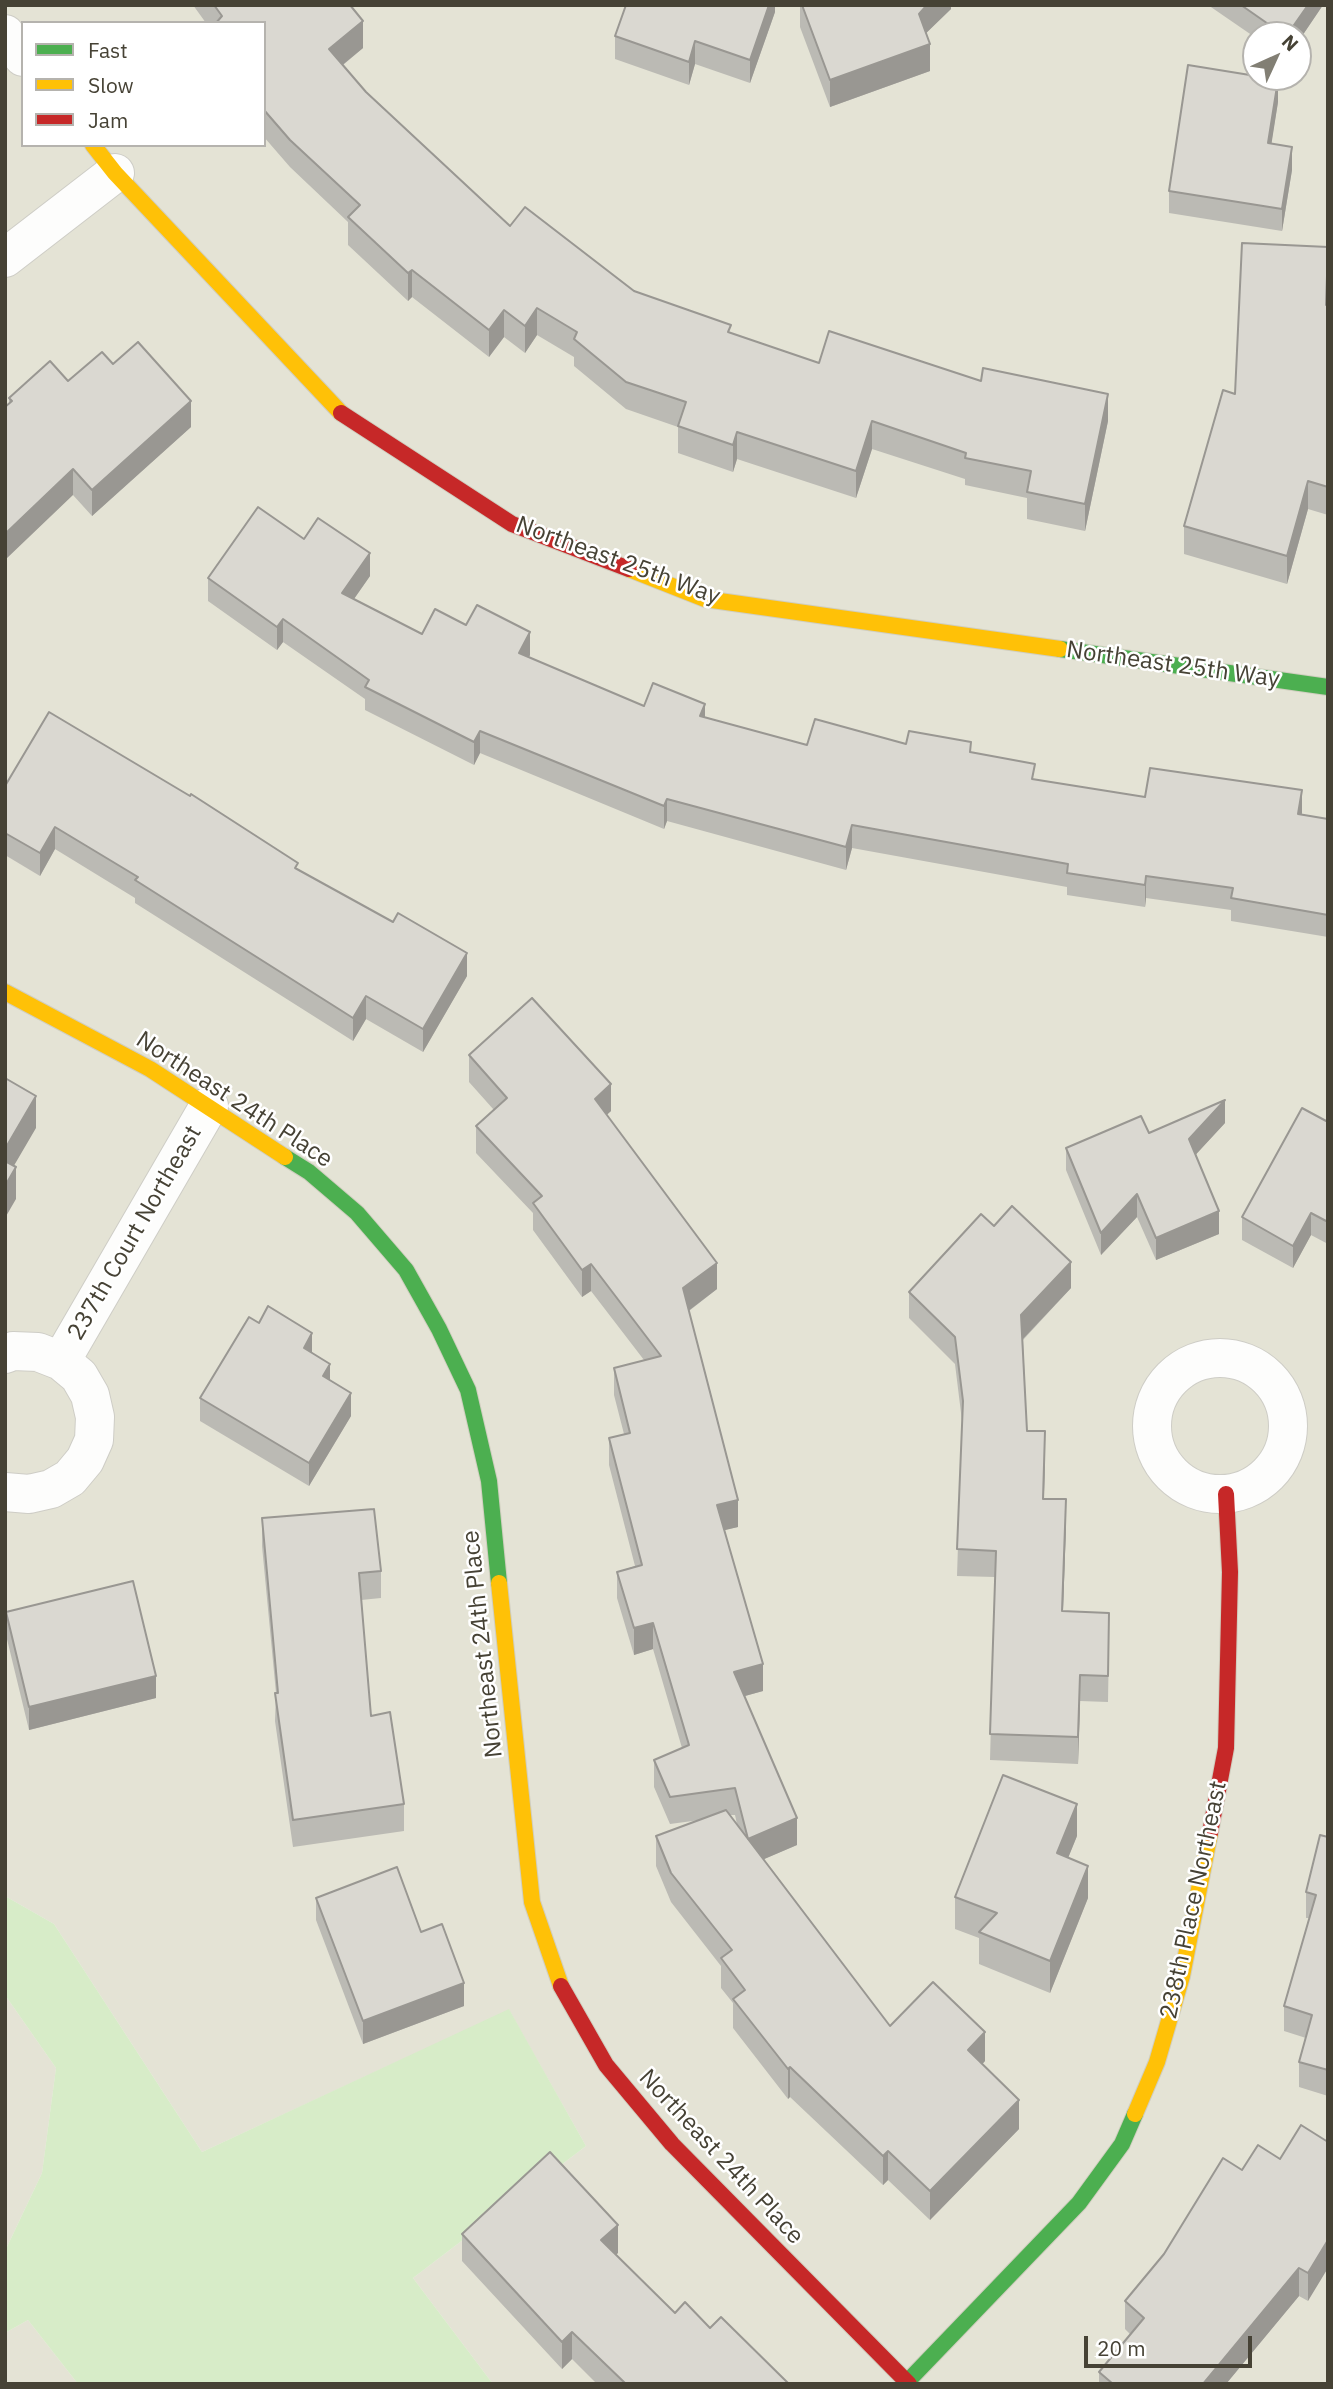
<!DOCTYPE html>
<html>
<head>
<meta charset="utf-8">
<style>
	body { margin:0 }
	#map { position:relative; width:1333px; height:2389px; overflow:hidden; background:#f0efe8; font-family:"IBM Plex Sans",sans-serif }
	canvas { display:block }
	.frame { position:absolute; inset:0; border:7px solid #464235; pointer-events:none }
	.legend { position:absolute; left:21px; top:21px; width:245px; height:126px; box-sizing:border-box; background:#fff; border:2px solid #b5b3ae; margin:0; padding:9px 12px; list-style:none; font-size:21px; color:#464235 }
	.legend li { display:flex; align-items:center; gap:14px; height:35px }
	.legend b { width:35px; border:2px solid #b5b3ae }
	.north { position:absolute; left:1242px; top:21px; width:70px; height:70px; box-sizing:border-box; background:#fff; border:2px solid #b5b3ae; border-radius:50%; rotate:45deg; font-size:19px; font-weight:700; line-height:28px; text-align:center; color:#464235 }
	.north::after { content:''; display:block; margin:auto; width:24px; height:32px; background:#827f74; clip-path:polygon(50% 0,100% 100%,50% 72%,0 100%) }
	.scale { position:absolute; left:1084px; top:2336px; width:168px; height:32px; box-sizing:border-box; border:4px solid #464235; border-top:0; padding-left:9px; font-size:21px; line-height:24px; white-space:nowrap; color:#464235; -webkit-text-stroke:5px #fff; paint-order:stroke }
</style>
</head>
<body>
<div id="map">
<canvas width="1333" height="2389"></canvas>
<div class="frame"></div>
<ul class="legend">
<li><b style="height:9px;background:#4caf50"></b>Fast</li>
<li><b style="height:9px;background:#ffc107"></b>Slow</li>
<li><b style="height:9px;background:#c62828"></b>Jam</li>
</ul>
<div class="north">N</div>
<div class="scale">20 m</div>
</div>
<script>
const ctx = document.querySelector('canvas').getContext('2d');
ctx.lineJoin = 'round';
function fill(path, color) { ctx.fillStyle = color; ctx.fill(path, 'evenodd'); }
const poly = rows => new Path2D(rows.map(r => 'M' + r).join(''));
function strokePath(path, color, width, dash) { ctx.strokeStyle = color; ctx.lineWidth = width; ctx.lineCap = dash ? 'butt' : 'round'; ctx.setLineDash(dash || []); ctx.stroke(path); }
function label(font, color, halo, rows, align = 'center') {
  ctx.font = font + ' "IBM Plex Sans",sans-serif'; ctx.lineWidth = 5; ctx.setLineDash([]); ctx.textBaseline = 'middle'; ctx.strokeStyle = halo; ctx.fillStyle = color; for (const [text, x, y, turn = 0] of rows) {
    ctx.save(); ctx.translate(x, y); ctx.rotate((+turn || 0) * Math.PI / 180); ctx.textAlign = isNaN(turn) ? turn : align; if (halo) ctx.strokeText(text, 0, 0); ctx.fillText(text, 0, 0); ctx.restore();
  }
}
fill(poly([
	[5,5,1328,5,1328,2384,493,2384,413,2278,586,2146,509,2010,202,2152,54,1924,5,1896],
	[23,23,264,23,264,145,23,145],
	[1256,35,1298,35,1298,77,1256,77],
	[5,1995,56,2068,42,2173,5,2251],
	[28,2320,78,2384,5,2384,5,2333]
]), '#e4e3d5');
fill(poly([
	[5,1896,54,1924,202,2152,509,2009,586,2146,413,2278,493,2384,78,2384,28,2320,5,2333,5,2251,42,2173,56,2068,5,1995]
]), '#d7ecc8');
const street = poly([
	[5,34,23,57],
	[5,258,115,173],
	[5,1354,13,1351,38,1352,61,1361,79,1376,90,1395,95,1417,94,1440,85,1460,70,1478,51,1489,29,1494,5,1492],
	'1152 1426a68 68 0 1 1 136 0a68 68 0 1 1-136 0Z',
	[61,1361,209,1106]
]);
const fast = poly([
	[1060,649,1328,687],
	[285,1157,309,1172,357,1213,406,1270,439,1329,468,1390,489,1481,499,1583],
	[907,2382,1079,2203,1122,2144,1135,2114]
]);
const slow = poly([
	[93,145,115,173,341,413],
	[629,569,705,599,1060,649],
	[5,992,150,1069,285,1157],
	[499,1583,532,1902,561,1986],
	[1135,2114,1157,2062,1182,1976,1210,1833]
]);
const jam = poly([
	[341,413,512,524,629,569],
	[1210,1833,1226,1748,1230,1572,1226,1494],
	[561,1986,606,2065,672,2144,909,2384]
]);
strokePath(street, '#cecdc6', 40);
strokePath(fast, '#d0cebf', 18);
strokePath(slow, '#d0cebf', 18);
strokePath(jam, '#d0cebf', 18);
strokePath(street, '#fdfdfc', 38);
strokePath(fast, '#4caf50', 16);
strokePath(slow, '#ffc107', 16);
strokePath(jam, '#c62828', 16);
fill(poly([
	[193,5,350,5,363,48,343,65,366,92,510,226,634,291,731,333,819,363,981,381,1108,421,1085,531,1027,519,1027,498,965,485,965,479,872,449,856,498,737,459,733,472,678,453,678,427,626,409,574,366,574,357,537,335,525,353,504,337,489,357,412,297,408,301,348,245,348,222,290,167,264,137,264,23,206,23],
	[769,5,775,5,775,12,750,83,695,64,689,85,615,59,615,36],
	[800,5,951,5,951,9,926,33,930,71,830,107,800,27],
	[1208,5,1323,5,1298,42,1298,35,1256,35,1256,38],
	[1278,102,1271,144,1292,170,1282,231,1169,213,1169,191],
	[1328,247,1328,515,1308,509,1287,584,1184,554,1184,526,1235,394],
	[113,364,191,427,92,516,73,495,9,404,9,398,68,381],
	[304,539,370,576,354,599,422,634,466,625,530,655,529,657,644,706,705,717,807,745,906,744,971,752,1035,780,1145,797,1302,815,1328,819,1328,937,1231,921,1231,910,1146,898,1145,907,1067,895,1067,887,852,848,846,870,667,821,664,829,480,753,474,765,365,710,365,699,283,642,277,650,208,601,208,578],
	[5,786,298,869,467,976,423,1052,366,1019,353,1041,135,903,135,898,55,849,40,876,5,855],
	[469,1055,611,1111,606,1115,717,1289,689,1311,738,1527,724,1530,763,1691,745,1696,797,1845,764,1859,890,2026,985,2061,982,2064,1019,2129,930,2220,888,2180,883,2185,790,2097,788,2099,733,2028,733,2003,721,1988,721,1966,671,1902,656,1866,656,1836,700,1820,670,1824,654,1787,654,1760,682,1748,653,1649,634,1655,617,1598,617,1572,635,1566,609,1465,609,1438,624,1434,614,1395,614,1368,644,1360,591,1291,582,1297,533,1230,533,1213,476,1153,476,1126,494,1110,469,1082],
	[730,1815,735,1815,737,1824],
	[1328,1122,1328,1244,1311,1235,1293,1268,1242,1240,1242,1217],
	[1225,1123,1195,1155,1219,1234,1156,1260,1137,1217,1101,1255,1066,1170,1066,1148,1149,1133],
	[994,1226,1071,1288,1023,1340,1027,1431,1045,1458,1044,1499,1066,1525,1063,1611,1109,1639,1108,1702,1080,1701,1078,1764,990,1760,995,1577,957,1576,962,1421,955,1364,909,1318,909,1292],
	[312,1354,330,1380,351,1416,309,1486,200,1421,200,1398],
	[262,1518,381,1571,381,1598,361,1600,371,1716,404,1804,404,1831,293,1847,275,1721,276,1693,262,1546],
	[6,1612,156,1698,29,1730,6,1635],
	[1077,1836,1068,1858,1088,1898,1050,1993,979,1964,979,1938,955,1929,955,1897],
	[1328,1837,1328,2096,1299,2087,1299,2062,1306,2038,1284,2031,1284,2006,1309,1918,1306,1918,1306,1892],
	[316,1898,421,1932,464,2006,363,2044,316,1920],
	[1328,2142,1308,2301,1299,2296,1226,2384,1099,2384,1099,2372,1130,2334,1125,2329,1125,2301,1242,2170,1280,2159],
	[462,2234,618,2253,616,2254,675,2313,710,2328,789,2384,597,2384,572,2359,562,2369,462,2261]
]), '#bbbab4');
fill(poly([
	[769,5,775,5,775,12,750,83,750,60],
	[927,5,951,5,951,9,919,40,919,14],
	[1308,5,1323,5,1298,42,1298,35,1287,35],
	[363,21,363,48,329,76,329,49],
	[695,41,695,64,689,85,689,62],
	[930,44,930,71,830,107,830,80],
	[1278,80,1278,102,1268,166,1268,143],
	[1292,147,1292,170,1282,231,1282,209],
	[412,270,412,297,408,301,408,273],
	[537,308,537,335,525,353,525,326],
	[504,310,504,337,489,357,489,330],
	[1108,394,1108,421,1085,531,1085,504],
	[191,401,191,427,92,516,92,490],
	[872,421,872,449,856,498,856,471],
	[737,432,737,459,733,472,733,445],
	[73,469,73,495,5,560,5,534],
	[1308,481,1308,509,1287,584,1287,556],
	[370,553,370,576,342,616,342,593],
	[283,619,283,642,277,650,277,627],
	[530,632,530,655,519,676,519,653],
	[705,704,705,727,700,716],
	[480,731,480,753,474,765,474,742],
	[1302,790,1302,813,1298,837,1298,814],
	[667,799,667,821,664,829,664,806],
	[852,825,852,848,846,870,846,847],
	[55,827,55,849,40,876,40,853],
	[1146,876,1146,898,1145,907,1145,885],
	[467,953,467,976,423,1052,423,1029],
	[366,996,366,1019,353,1041,353,1018],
	[611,1084,611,1111,595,1126,595,1099],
	[36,1096,36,1128,5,1181,5,1149],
	[1225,1100,1225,1123,1189,1162,1189,1139],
	[16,1167,16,1199,5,1218,5,1186],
	[1137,1194,1137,1217,1101,1255,1101,1233],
	[1219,1211,1219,1234,1156,1260,1156,1238],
	[1311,1213,1311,1235,1293,1268,1293,1246],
	[1071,1262,1071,1288,1021,1341,1021,1315],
	[717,1263,717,1289,683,1315,683,1288],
	[591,1264,591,1291,582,1297,582,1270],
	[312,1333,312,1356,304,1348],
	[330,1364,330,1387,323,1376],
	[351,1393,351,1416,309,1486,309,1463],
	[1045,1431,1045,1458,1043,1525,1043,1499],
	[1066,1499,1066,1525,1062,1637,1062,1611],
	[738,1500,738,1527,717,1532,717,1505],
	[653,1623,653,1649,634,1655,634,1628],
	[763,1664,763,1691,734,1699,734,1672],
	[1080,1675,1080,1701,1078,1764,1078,1737],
	[156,1676,156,1698,29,1730,29,1707],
	[1077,1804,1077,1836,1057,1885,1057,1853],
	[797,1818,797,1845,748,1866,748,1839],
	[1088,1866,1088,1898,1050,1993,1050,1961],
	[464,1983,464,2006,363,2044,363,2021],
	[985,2032,985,2061,968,2080,968,2050],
	[790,2067,790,2097,788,2099,788,2069],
	[1019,2100,1019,2129,930,2220,930,2191],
	[888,2151,888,2180,883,2185,883,2156],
	[618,2225,618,2253,601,2268,601,2240],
	[1328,2240,1328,2268,1308,2301,1308,2273],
	[1299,2268,1299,2296,1226,2384,1203,2384],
	[572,2332,572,2359,562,2369,562,2342]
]), '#999792');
const building = poly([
	[214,5,350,5,363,21,329,49,366,92,510,226,525,207,634,291,731,325,728,332,819,363,829,331,981,381,983,368,1108,394,1085,504,1027,492,1031,471,965,458,966,453,872,421,856,471,737,432,733,445,678,426,686,402,626,382,574,339,577,332,537,308,525,326,504,310,489,330,412,270,408,273,348,217,360,205,290,140,264,110,264,23,216,23,222,16,214,5],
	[626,5,769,5,750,60,695,41,689,62,615,36,626,5],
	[802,5,927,5,919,14,930,44,830,80,802,5],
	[1241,5,1308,5,1287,35,1284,35,1241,5],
	[1188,65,1256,76,1256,77,1278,80,1268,143,1292,147,1282,209,1169,191,1188,65],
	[1242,243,1328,247,1326,305,1328,305,1328,487,1308,481,1287,556,1184,526,1223,390,1235,394,1242,243],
	[138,342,191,401,92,490,73,469,5,534,5,407,12,401,9,398,50,361,68,381,102,352,113,364,138,342],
	[258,507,304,539,318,518,370,553,342,593,422,634,435,609,466,625,477,605,530,632,519,653,644,706,653,683,705,704,700,716,807,745,815,719,906,744,909,731,971,742,970,752,1035,764,1032,779,1145,797,1150,768,1302,790,1298,814,1328,819,1328,915,1231,898,1233,888,1146,876,1145,885,1067,873,1068,864,852,825,846,847,667,799,664,806,480,731,474,742,365,687,369,680,283,619,277,627,208,578,258,507],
	[49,712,190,796,191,794,298,863,295,868,393,922,398,913,467,953,423,1029,366,996,353,1018,135,880,138,877,55,827,40,853,5,833,5,786,49,712],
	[532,998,611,1084,595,1099,717,1263,683,1288,738,1500,717,1505,763,1664,734,1672,797,1818,748,1839,735,1788,670,1797,654,1760,689,1745,653,1623,634,1628,617,1572,642,1565,609,1438,630,1433,614,1368,661,1356,591,1264,582,1270,533,1203,542,1196,476,1126,507,1098,469,1055,532,998],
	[5,1078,36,1096,5,1149,5,1078],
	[1225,1100,1189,1139,1219,1211,1156,1238,1137,1194,1101,1233,1066,1148,1141,1116,1149,1133,1225,1100],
	[1302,1108,1328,1122,1328,1222,1311,1213,1293,1246,1242,1217,1302,1108],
	[5,1161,16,1167,5,1186,5,1161],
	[1012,1206,1071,1262,1021,1315,1027,1431,1045,1431,1043,1499,1066,1499,1062,1611,1109,1613,1108,1676,1080,1675,1078,1737,990,1734,996,1551,957,1549,963,1401,955,1337,909,1292,981,1214,994,1226,1012,1206],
	[268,1306,312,1333,304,1348,330,1364,323,1376,351,1393,309,1463,200,1398,249,1317,259,1323,268,1306],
	[374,1509,381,1571,359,1573,371,1716,390,1712,404,1804,293,1820,275,1693,278,1693,262,1518,374,1509],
	[133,1581,156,1676,29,1707,6,1612,133,1581],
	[1003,1775,1077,1804,1057,1853,1088,1866,1050,1961,979,1932,997,1913,955,1897,1003,1775],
	[726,1810,890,2026,933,1982,985,2032,968,2050,1019,2100,930,2191,888,2151,883,2156,790,2067,788,2069,733,1999,745,1990,721,1958,732,1950,671,1873,656,1836,726,1810],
	[1320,1835,1328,1837,1328,2070,1299,2062,1312,2015,1284,2006,1316,1895,1306,1892,1320,1835],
	[397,1867,421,1932,442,1924,464,1983,363,2021,316,1898,397,1867],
	[1301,2125,1328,2142,1328,2240,1308,2273,1299,2268,1203,2384,1113,2384,1099,2372,1144,2318,1125,2301,1164,2254,1223,2158,1242,2170,1258,2145,1280,2159,1301,2125],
	[550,2152,618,2225,601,2240,675,2313,685,2302,710,2328,721,2317,789,2384,626,2384,572,2332,562,2342,462,2234,550,2152]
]);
fill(building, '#dad8d1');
strokePath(building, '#999792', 2);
label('24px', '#464235', '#fff', [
	["Northeast 25th Way",618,561,20],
	["Northeast 25th Way",1173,665,8],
	["Northeast 24th Place",234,1100,33],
	["237th Court Northeast",135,1233,-60],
	["Northeast 24th Place",483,1644,-96],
	["238th Place Northeast",1194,1900,-78],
	["Northeast 24th Place",721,2157,47]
]);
</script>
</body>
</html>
